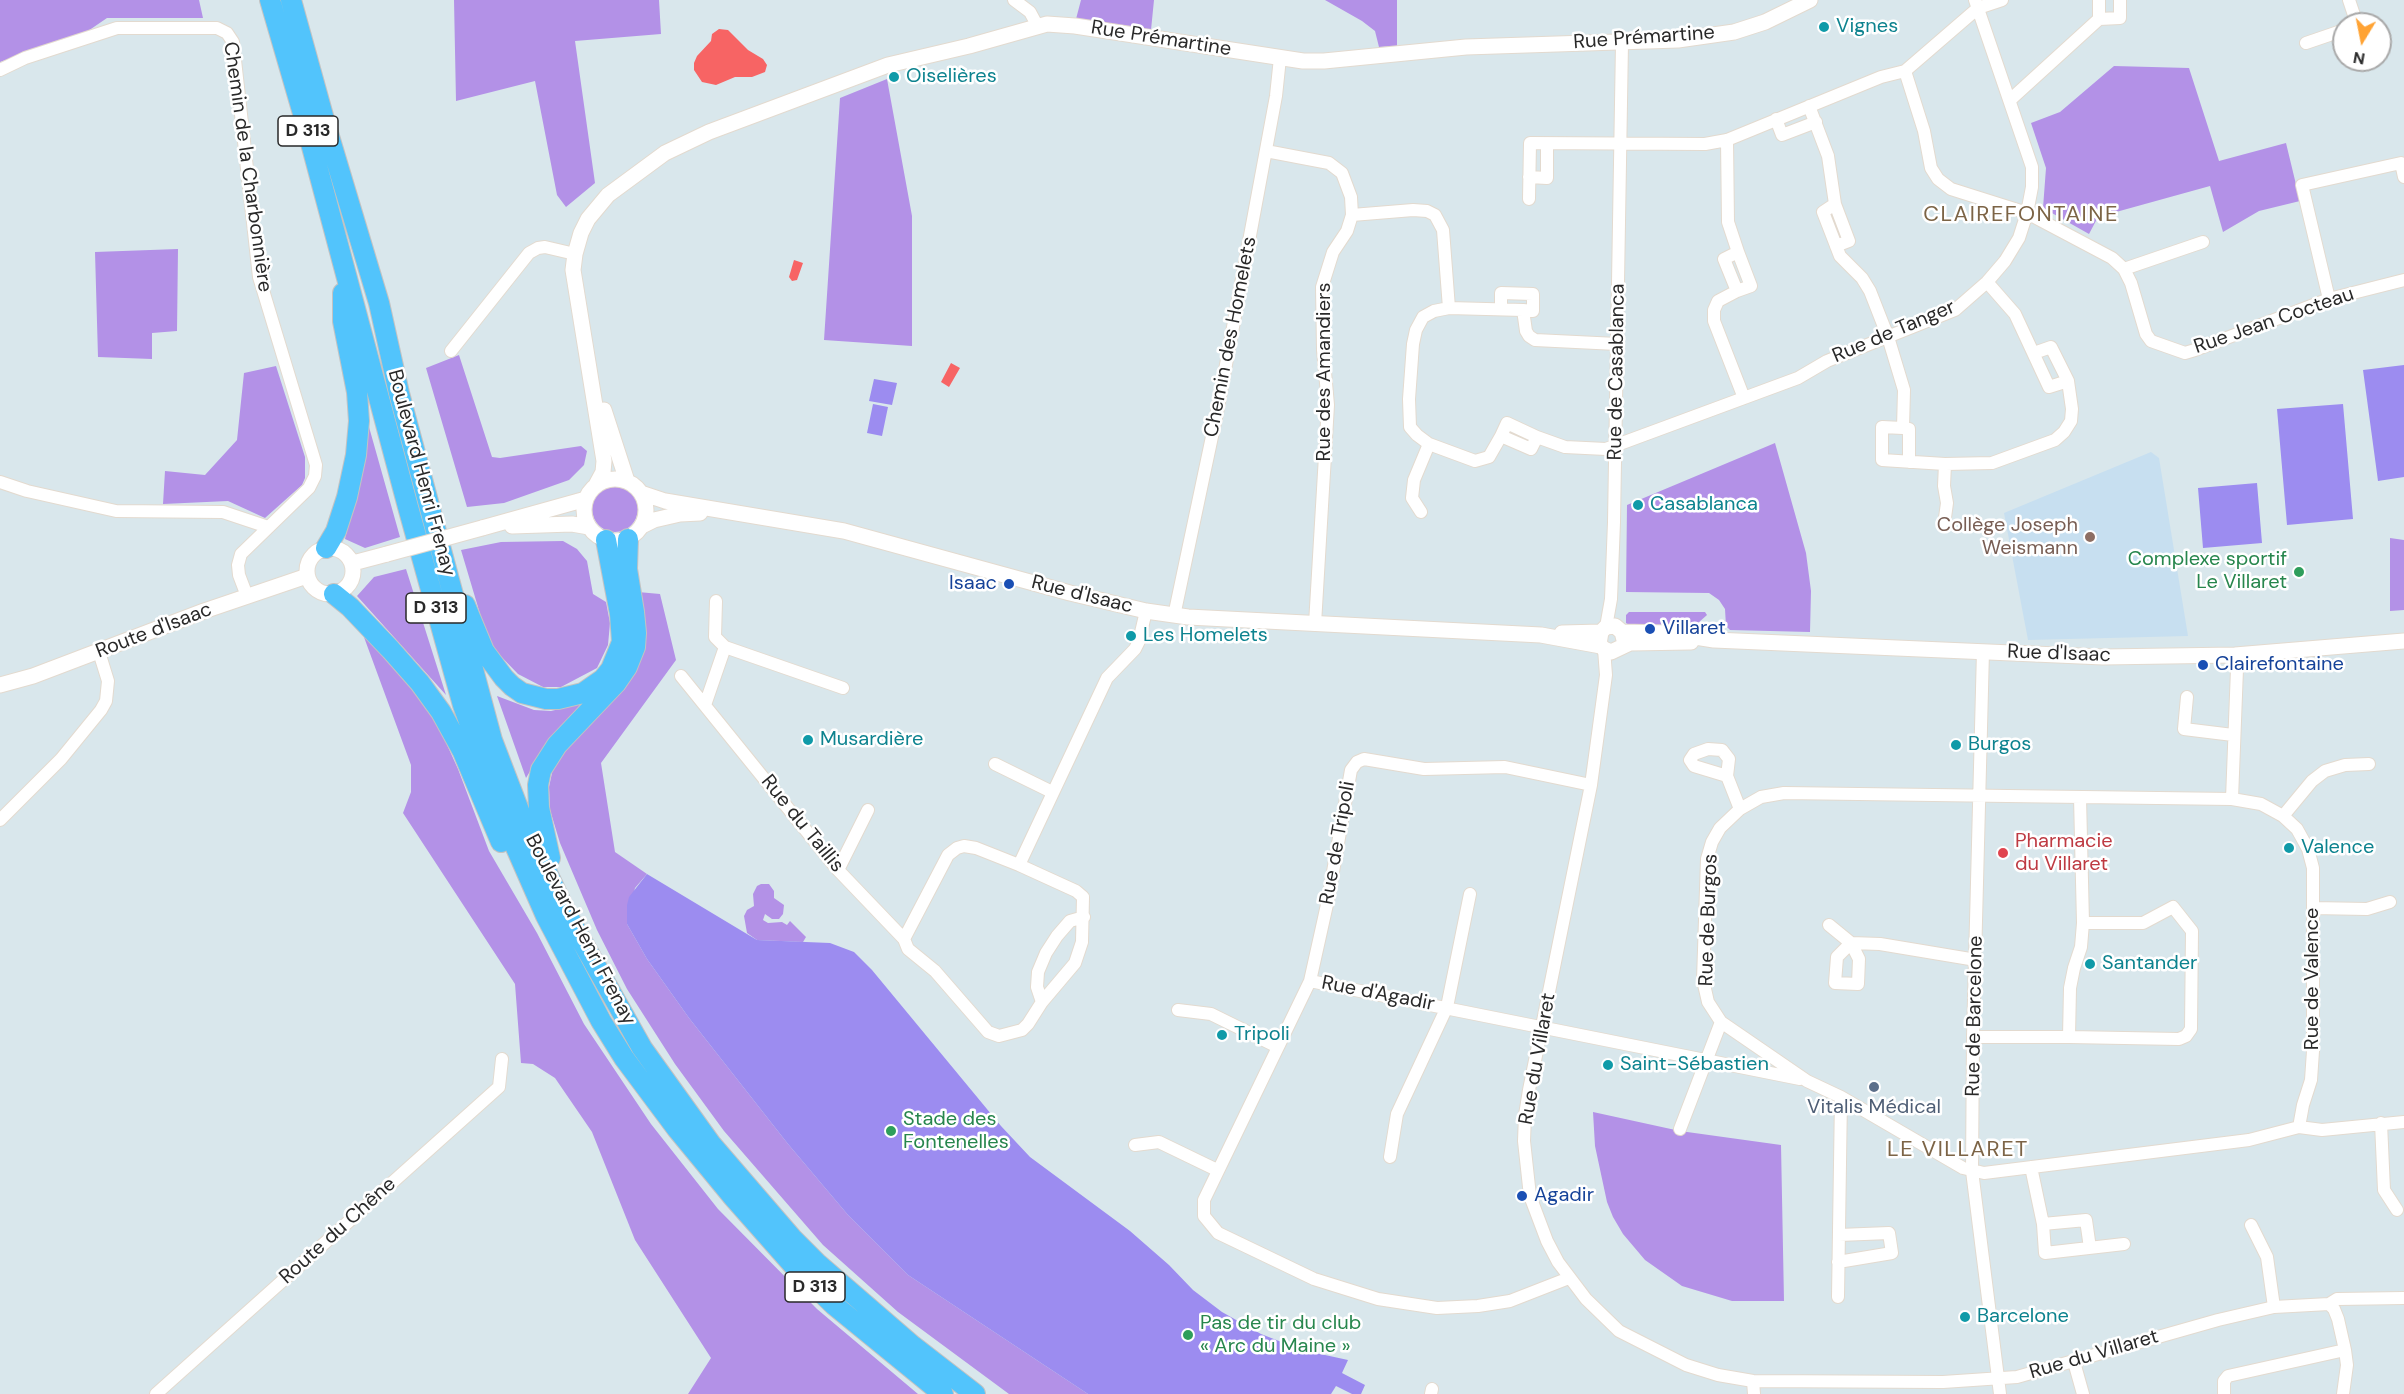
<!DOCTYPE html>
<html>
<head>
<meta charset="utf-8">
<style>
	body { margin:0 }
	#map { position:relative; width:2404px; height:1394px; overflow:hidden; background:#d9e7ec; font-family:"DM Sans",sans-serif }
	canvas { display:block }
	.north { position:absolute; left:2332px; top:12px; width:60px; height:60px; box-sizing:border-box; background:#fff; border:2px solid #a9a9a9; border-radius:50%; rotate:190deg; font-size:16px; font-weight:700; line-height:24px; text-align:center; color:#292929 }
	.north::after { content:''; display:block; margin:auto; width:21px; height:27px; background:#ffa334; clip-path:polygon(50% 0,100% 100%,50% 72%,0 100%) }
</style>
</head>
<body>
<div id="map">
<canvas width="2404" height="1394"></canvas>
<div class="north">N</div>
</div>
<script>
const ctx = document.querySelector('canvas').getContext('2d');
ctx.lineJoin = 'round';
function fill(path, color) { ctx.fillStyle = color; ctx.fill(path, 'evenodd'); }
const poly = rows => new Path2D(rows.map(r => 'M' + r).join(''));
function strokePath(path, color, width, dash) { ctx.strokeStyle = color; ctx.lineWidth = width; ctx.lineCap = dash ? 'butt' : 'round'; ctx.setLineDash(dash || []); ctx.stroke(path); }
function label(font, color, halo, rows, align = 'center') {
  ctx.font = font + ' "DM Sans",sans-serif'; ctx.lineWidth = 5; ctx.setLineDash([]); ctx.textBaseline = 'middle'; ctx.strokeStyle = halo; ctx.fillStyle = color; for (const [text, x, y, turn = 0] of rows) {
    ctx.save(); ctx.translate(x, y); ctx.rotate((+turn || 0) * Math.PI / 180); ctx.textAlign = isNaN(turn) ? turn : align; if (halo) ctx.strokeText(text, 0, 0); ctx.fillText(text, 0, 0); ctx.restore();
  }
}
fill(poly([
	[2151,452,2159,458,2188,636,2028,640,2004,513]
]), '#c7dff0');
fill(poly([
	[0,0,199,0,203,18,107,18,88,31,0,62],
	[454,0,659,0,661,34,575,41,595,183,566,207,557,195,535,81,456,101],
	[1081,0,1154,0,1151,30,1076,19],
	[1325,0,1397,0,1397,46,1379,47,1375,31,1362,21],
	[2114,66,2189,68,2219,161,2286,143,2300,201,2259,211,2223,232,2210,186,2098,217,2089,234,2043,208,2046,168,2031,123,2060,112],
	[887,79,912,216,912,346,824,340,840,98],
	[178,249,177,331,152,333,152,359,98,357,95,252],
	[459,355,492,457,500,458,581,446,587,451,584,465,569,480,504,503,467,507,426,368],
	[276,366,305,457,305,478,302,485,265,518,228,501,163,504,165,471,205,475,237,440,244,373],
	[369,427,400,537,365,548,345,539],
	[1775,443,1806,553,1811,591,1810,632,1730,630,1726,626,1725,609,1719,600,1709,593,1626,592,1627,505],
	'592 509a23 23 0 1 1 46 0a23 23 0 1 1-46 0Z',
	[2390,538,2404,540,2404,610,2390,611],
	[563,541,577,549,587,561,593,594,606,602,610,623,608,645,597,668,561,687,543,687,518,674,489,644,461,550,501,542],
	[406,569,446,695,357,596,374,577],
	[638,592,660,594,676,660,601,763,615,852,647,874,635,888,627,924,647,959,689,1018,788,1144,848,1215,908,1275,1088,1394,1009,1394,898,1312,823,1245,724,1131,675,1064,627,989,597,930,560,843,550,810,549,787,555,759,567,741],
	[1629,612,1705,612,1707,615,1698,623,1679,627,1632,627,1626,623,1626,615],
	[361,629,429,705,458,769,489,851,537,933,584,1024,651,1124,718,1209,817,1309,918,1394,688,1394,711,1358,635,1240,592,1132,555,1078,533,1064,521,1063,515,984,403,813,411,792,411,765],
	[497,696,534,710,551,711,581,704,548,741,526,778],
	[761,884,769,884,774,891,774,898,784,905,783,914,779,919,772,919,765,914,763,920,768,923,782,922,787,925,790,921,806,937,803,942,757,940,747,933,744,916,747,910,754,906,753,894,757,886],
	[1593,1112,1680,1131,1781,1145,1784,1301,1732,1301,1682,1286,1645,1260,1623,1234,1613,1217,1607,1202,1595,1146]
]), '#b391e7');
fill(poly([
	[2404,365,2404,477,2378,481,2363,370],
	[874,379,897,383,892,405,869,401],
	[873,404,888,407,882,436,867,433],
	[2343,404,2353,519,2287,525,2277,409],
	[2257,483,2262,543,2203,548,2198,488],
	[647,874,757,940,830,943,854,952,872,970,1001,1126,1030,1157,1130,1231,1169,1265,1193,1290,1222,1312,1261,1334,1302,1350,1348,1360,1342,1373,1365,1385,1361,1394,1352,1394,1336,1386,1331,1394,1088,1394,908,1275,848,1215,788,1144,689,1018,647,959,627,924,627,905,629,897]
]), '#9c8cf0');
fill(poly([
	[719,29,728,30,748,50,763,59,767,65,765,72,752,77,735,77,716,85,702,82,694,70,694,63,697,56,711,41,712,34],
	[794,260,803,263,797,280,792,281,789,277],
	[951,363,960,368,949,387,941,382]
]), '#f76464');
const minor = poly([
	[1014,0,1030,12,1037,25],
	[2002,0,1978,8,1905,71,1924,131,1931,168,1938,179,1951,189,2027,213,2112,258,2124,269,2131,283,2146,334,2151,341,2185,353,2195,350,2329,299,2404,280],
	[2349,0,2357,24],
	[2099,19,2120,18,2120,0],
	[2306,43,2344,30],
	[0,70,25,58,117,28,217,28,227,33,233,42,259,277,316,465,315,476,309,488,241,554,238,565,239,575,247,596],
	[2010,100,2099,19,2099,0],
	[1809,106,1828,156,1835,204,1823,212,1840,256,1862,278,1870,291,1888,337,1904,390,1903,428,1882,427,1882,460,1945,464,1992,463,2055,440,2064,432,2071,421,2072,409,2068,381,2049,387,2015,314,1987,282],
	[1776,119,1782,135,1816,122],
	[1727,140,1728,222,1738,252,1724,259,1737,291,1718,301,1714,310,1714,321,1744,398],
	[1266,151,1329,163,1342,173,1351,197,1352,215,1347,231,1333,252,1322,287,1323,350,1328,405,1315,624],
	[1529,177,1547,178,1547,144],
	[1529,199,1530,143,1705,144,1727,140,1881,77,1905,71],
	[1835,204,1849,241,1836,246],
	[1352,215,1413,210,1427,211,1435,215,1443,230,1449,308],
	[2124,269,2203,242],
	[1737,291,1751,286,1738,252],
	[2329,299,2302,185,2401,163,2404,177],
	[1501,309,1501,293,1533,294,1533,311,1523,310],
	[1617,344,1535,340,1529,336,1526,331,1523,310,1449,308,1434,311,1423,317,1416,330,1413,344,1409,399,1410,427,1417,435,1429,444,1475,461,1489,457,1501,436,1531,449,1537,437,1565,447,1606,449,1798,378,1827,361,1955,310,1987,282,2005,261,2019,238,2027,213,2032,187,2032,167,1975,0],
	[451,351,529,253,538,248,545,247,575,254],
	[2034,353,2051,347,2068,381],
	[1903,428,1909,429,1909,462],
	[1501,436,1507,423,1537,437],
	[0,482,27,491,116,511,223,512,268,527],
	[1421,512,1412,498,1414,480,1429,444],
	[1944,525,1947,503,1944,486,1945,464],
	[716,601,715,637,725,647,843,688],
	[1174,616,1217,413,1276,96,1280,58],
	[1606,627,1611,599,1614,522,1622,43],
	[1604,649,1606,675,1591,785,1529,1090,1525,1115,1524,1141,1530,1196,1547,1241,1558,1262,1586,1299,1619,1331,1686,1365,1718,1375,1753,1381,1943,1382,2017,1377,2218,1320,2274,1307,2329,1304,2337,1299,2404,1298],
	[1983,651,1973,1037,1972,1171,2000,1394],
	[681,676,838,870,904,939],
	[2187,697,2184,729,2233,735],
	[705,705,725,647],
	[995,764,1052,792],
	[1727,776,1694,766,1690,760,1694,754,1708,749,1722,750,1729,759,1727,776,1740,809],
	[1784,793,2232,799,2261,804,2283,816,2297,829,2308,849,2313,868,2313,1051,2311,1080,2303,1105,2299,1127,2249,1140,1984,1173,1963,1168,1841,1097,1807,1081,1721,1022,1708,1002,1703,980,1707,859,1712,842,1720,828,1740,809,1761,797,1784,793],
	[2232,799,2237,669,2235,655],
	[2283,816,2312,781,2325,771,2345,765,2369,764],
	[0,820,61,759,101,710,106,701,108,681,99,652],
	[1019,865,1076,891,1083,897,1082,942,1075,963,1042,1002,1028,1024,1022,1030,999,1036,988,1032,935,971,908,949,904,939,948,855,957,848,964,846,976,848,1019,865,1107,678,1135,649,1139,641,1146,611],
	[838,870,868,810],
	[2313,908,2367,909,2390,902],
	[1829,925,1851,943,1880,944,1976,960],
	[1851,943,1859,959,1858,984,1835,983,1837,957,1851,943],
	[1310,981,1800,1079],
	[1042,1002,1037,987,1038,972,1046,953,1057,936,1070,921,1084,917],
	[1178,1010,1211,1014,1278,1047],
	[1973,1037,2069,1037,2070,988,2074,968,2081,947,2083,923,2080,797],
	[2069,1037,2179,1039,2186,1036,2191,1029,2192,931,2173,907,2143,923,2083,923],
	[2381,1123,2384,1190,2397,1210],
	[2299,1127,2322,1130,2404,1122],
	[1680,1129,1721,1022],
	[1135,1145,1159,1142,1217,1170],
	[1390,1157,1397,1114,1447,1007,1470,894],
	[2031,1167,2043,1224,2045,1253,2124,1244],
	[2043,1224,2086,1220,2090,1248],
	[2251,1225,2267,1257,2274,1307],
	[1838,1262,1892,1253,1889,1233,1839,1235],
	[1569,1278,1510,1301,1478,1306,1437,1308,1378,1299,1314,1279,1218,1233,1204,1216,1204,1200,1310,981,1328,900,1351,770,1357,762,1364,759,1424,769,1505,767,1591,785],
	[1838,1297,1841,1097],
	[2329,1304,2334,1309,2338,1319,2345,1350,2347,1365,2343,1394],
	[2074,1362,2083,1394],
	[1753,1381,1754,1394],
	[156,1394,499,1087,502,1059],
	[1431,1394,1432,1389],
	[2224,1394,2224,1381,2228,1376,2345,1350]
]);
const tertiary = poly([
	[604,410,627,481],
	'584 510a31 31 0 1 1 62 0a31 31 0 1 1-62 0Z',
	[596,485,603,472,604,461,573,270,575,254,581,233,588,219,608,195,665,153,709,132,888,65,969,46,1047,24,1075,26,1303,61,1324,61,1466,47,1678,40,1734,32,1765,22,1810,0],
	[641,493,665,501,844,531,1070,593,1146,611,1188,617,1541,635,1601,646],
	[512,526,572,524,589,527],
	[642,526,654,520,680,514,700,513],
	[482,528,586,499],
	'307 571a23 23 0 1 1 46 0a23 23 0 1 1-46 0Z',
	[353,563,387,554],
	[1601,632,1599,644,1604,649,1611,652,1630,643,1691,642],
	[1622,632,1670,633,1714,640,2103,657,2235,655,2404,641],
	[1562,633,1601,632,1606,627,1615,626,1622,632,1624,640],
	[0,685,33,676,204,611,307,576]
]);
const trunk = poly([
	[270,0,304,117,408,507,463,705,510,834,546,916,601,1021,624,1058,677,1129,733,1197,793,1265,834,1305,943,1394],
	[291,0,325,123,379,303,399,393,492,740,525,826,566,913,642,1048,711,1144,792,1238,817,1263,913,1346,975,1394],
	[326,548,336,531,347,497,356,455,359,421,357,392,343,321,343,293],
	[334,594,350,607,391,650,420,683,441,712,463,752,501,842],
	[465,605,484,651,504,678,512,686,522,693,546,699,558,699,583,693,603,679,611,669,622,642,620,614,606,540],
	[550,858,539,808,538,785,541,770,557,745,616,683,627,667,635,647,636,633,634,612,627,569,628,539]
]);
strokePath(minor, '#e3dacf', 14);
strokePath(tertiary, '#e3dacf', 17);
strokePath(trunk, '#c3c3c3', 22);
strokePath(minor, '#fff', 12);
strokePath(tertiary, '#fff', 15);
strokePath(trunk, '#52c4fc', 20);
const tertiaryBridge = poly([
	[387,554,482,528]
]);
strokePath(tertiaryBridge, '#e3dacf', 17, []);
strokePath(tertiaryBridge, '#fff', 15);
for (const [x, y, r, color] of [
	[1824,27,6,"#0f9aa8"],
	[894,77,6,"#0f9aa8"],
	[1638,505,6,"#0f9aa8"],
	[2090,537,6,"#8d6e63"],
	[2299,572,6,"#2e9e5b"],
	[1009,584,6,"#1a4fb4"],
	[1650,629,6,"#1a4fb4"],
	[1131,636,6,"#0f9aa8"],
	[2203,665,6,"#1a4fb4"],
	[808,740,6,"#0f9aa8"],
	[1956,745,6,"#0f9aa8"],
	[2289,848,6,"#0f9aa8"],
	[2003,853,6,"#e0444e"],
	[2090,964,6,"#0f9aa8"],
	[1222,1035,6,"#0f9aa8"],
	[1608,1065,6,"#0f9aa8"],
	[1874,1087,6,"#5c6f8a"],
	[891,1131,6,"#2e9e5b"],
	[1522,1196,6,"#1a4fb4"],
	[1965,1317,6,"#0f9aa8"],
	[1188,1335,6,"#2e9e5b"]
]) { const dot = new Path2D(); dot.arc(x, y, r, 0, 2 * Math.PI); ctx.fillStyle = color; ctx.fill(dot); strokePath(dot, '#fff', 2); }
for (const [x, y, w] of [
	[308,131,60],
	[436,608,60],
	[815,1287,60]
]) { const box = new Path2D(); box.roundRect(x - w / 2, y - 15, w, 30, 4.5); ctx.fillStyle = '#fff'; ctx.fill(box); strokePath(box, '#292929', 1.5); }
label('bold 18px', '#292929', null, [
	["D 313",308,131],
	["D 313",436,608],
	["D 313",815,1287]
]);
label('20px', '#0d838f', '#fff', [
	["Vignes",1836,27],
	["Oiselières",906,77],
	["Casablanca",1650,505],
	["Les Homelets",1143,636],
	["Musardière",820,740],
	["Burgos",1968,745],
	["Valence",2301,848],
	["Santander",2102,964],
	["Tripoli",1234,1035],
	["Saint-Sébastien",1620,1065],
	["Barcelone",1977,1317]
], 'left');
label('20px', '#292929', '#fff', [
	["Rue Prémartine",1644,38,-4],
	["Rue Prémartine",1161,39,9],
	["Chemin de la Charbonnière",247,167,82],
	["Rue Jean Cocteau",2274,321,-19],
	["Rue de Tanger",1894,332,-23],
	["Chemin des Homelets",1231,337,-79],
	["Rue des Amandiers",1325,372,-90],
	["Rue de Casablanca",1617,372,-89],
	["Boulevard Henri Frenay",421,473,75],
	["Rue d'Isaac",1082,595,14],
	["Route d'Isaac",154,631,-21],
	["Rue d'Isaac",2059,654,2],
	["Rue du Taillis",802,824,51],
	["Rue de Tripoli",1338,843,-80],
	["Rue de Burgos",1709,920,-88],
	["Boulevard Henri Frenay",580,930,62],
	["Rue de Valence",2313,979,-90],
	["Rue d'Agadir",1378,994,11],
	["Rue de Barcelone",1975,1016,-89],
	["Rue du Villaret",1538,1059,-80],
	["Route du Chêne",338,1231,-42],
	["Rue du Villaret",2094,1355,-16]
]);
label('20px', '#785e54', '#fff', [
	["Collège Joseph",2078,526],
	["Weismann",2078,549]
], 'right');
label('20px', '#27864d', '#fff', [
	["Complexe sportif",2287,560,"right"],
	["Le Villaret",2287,583,"right"],
	["Stade des",903,1120],
	["Fontenelles",903,1143],
	["Pas de tir du club",1200,1324],
	["« Arc du Maine »",1200,1347]
], 'left');
label('20px', '#164399', '#fff', [
	["Isaac",997,584,"right"],
	["Villaret",1662,629],
	["Clairefontaine",2215,665],
	["Agadir",1534,1196]
], 'left');
label('20px', '#be3a42', '#fff', [
	["Pharmacie",2015,842],
	["du Villaret",2015,865]
], 'left');
label('20px', '#4e5e75', '#fff', [
	["Vitalis Médical",1874,1108]
]);
ctx.letterSpacing = '1.5px';
label('22px', '#7c6446', '#fff', [
	["CLAIREFONTAINE",2021,215],
	["LE VILLARET",1958,1150]
]);
ctx.letterSpacing = '0px';
</script>
</body>
</html>
